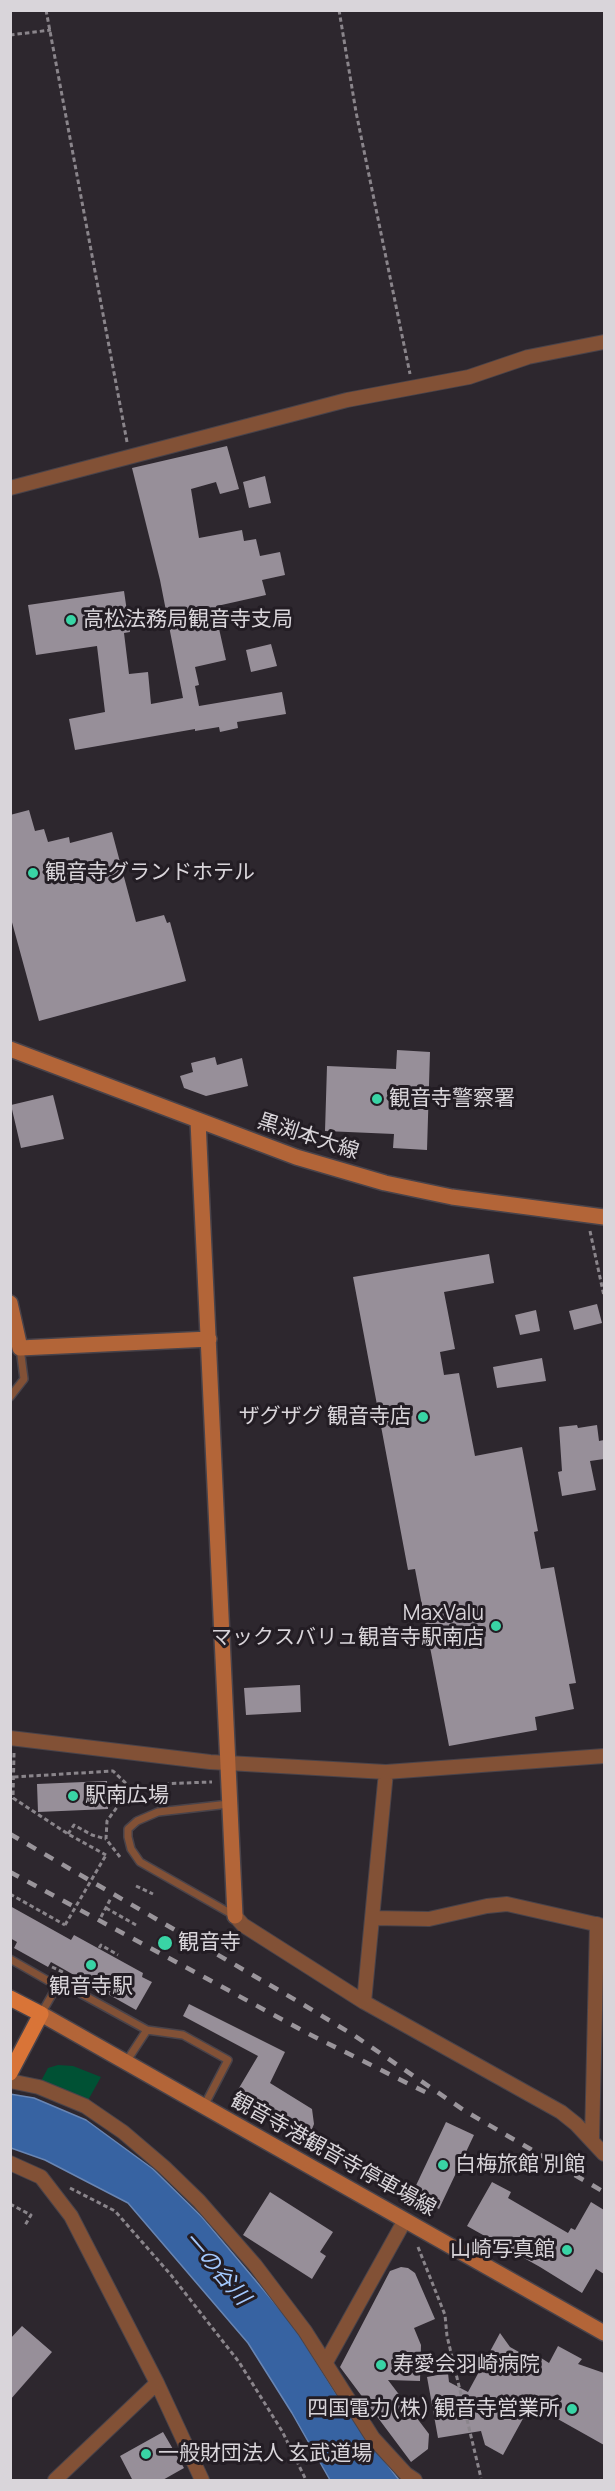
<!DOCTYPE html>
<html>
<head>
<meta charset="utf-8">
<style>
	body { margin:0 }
	#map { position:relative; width:615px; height:2491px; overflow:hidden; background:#2d272e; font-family:Manrope,sans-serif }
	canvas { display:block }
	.frame { position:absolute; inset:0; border:12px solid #d9d5da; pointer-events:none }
</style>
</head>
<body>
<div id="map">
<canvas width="615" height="2491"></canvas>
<div class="frame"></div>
</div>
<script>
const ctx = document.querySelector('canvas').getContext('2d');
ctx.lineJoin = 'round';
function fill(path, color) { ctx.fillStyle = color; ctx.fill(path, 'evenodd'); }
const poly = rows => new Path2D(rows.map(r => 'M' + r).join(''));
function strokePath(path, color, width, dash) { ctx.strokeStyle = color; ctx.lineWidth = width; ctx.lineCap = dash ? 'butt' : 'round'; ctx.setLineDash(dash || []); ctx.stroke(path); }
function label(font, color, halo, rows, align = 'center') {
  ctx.font = font + ' Manrope,"Noto Sans JP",sans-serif'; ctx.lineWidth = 6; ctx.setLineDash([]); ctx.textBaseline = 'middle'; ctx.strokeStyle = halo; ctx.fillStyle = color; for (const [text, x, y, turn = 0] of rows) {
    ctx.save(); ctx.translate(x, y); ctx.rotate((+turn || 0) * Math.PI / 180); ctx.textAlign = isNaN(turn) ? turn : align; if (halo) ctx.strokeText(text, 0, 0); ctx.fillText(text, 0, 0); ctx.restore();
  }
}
fill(poly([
	[58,2065,73,2066,101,2077,87,2102,41,2081,48,2068]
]), '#005134');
const water = poly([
	[10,2094,34,2098,86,2120,153,2169,202,2217,294,2326,347,2411,399,2480,330,2480,292,2413,248,2343,128,2203,45,2160,11,2148,10,2094]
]);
fill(water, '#3763a2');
strokePath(water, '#6885b3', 1.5);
fill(poly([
	[227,446,239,489,220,494,216,482,191,489,199,538,242,530,244,541,256,539,260,556,280,552,285,575,262,580,266,595,217,606,221,623,218,624,226,660,195,667,199,685,195,686,199,706,282,692,286,714,237,722,238,728,220,732,219,727,195,731,195,729,75,750,69,719,105,712,97,646,36,655,28,605,124,591,130,632,124,633,129,674,148,672,151,704,183,698,160,580,132,468],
	[265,476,271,503,249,508,243,482],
	[271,644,277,666,251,672,246,650],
	[29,810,35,831,44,829,48,842,69,837,70,843,112,832,136,922,164,915,167,923,170,922,186,981,39,1021,10,915,10,815],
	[397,1050,430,1052,427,1150,393,1148,394,1134,325,1131,327,1066,396,1069],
	[215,1057,217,1065,242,1058,248,1086,206,1096,184,1088,180,1076,193,1072,191,1063],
	[53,1095,64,1139,21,1148,11,1105],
	[489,1254,494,1283,444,1292,455,1349,440,1352,444,1375,459,1373,475,1456,522,1447,538,1531,534,1532,541,1569,554,1567,576,1683,569,1684,574,1709,535,1717,537,1730,449,1746,415,1569,408,1570,353,1277],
	[597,1304,602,1323,574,1330,569,1311],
	[536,1310,540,1331,520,1335,515,1315],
	[542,1358,546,1381,497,1388,493,1367],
	[577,1425,578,1428,597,1425,599,1441,604,1440,604,1459,590,1461,596,1490,562,1496,558,1472,562,1471,559,1427],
	[300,1685,301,1712,246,1715,244,1688],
	[107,1781,108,1809,38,1812,37,1784],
	[10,1906,71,1940,74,1935,143,1973,142,1977,152,1982,136,2010,51,1962,48,1967,14,1948,17,1942,10,1938],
	[189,2004,285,2052,270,2083,312,2109,314,2124,310,2134,236,2093,258,2056,183,2016],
	[446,2122,474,2135,439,2209,411,2196],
	[492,2182,511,2192,508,2198,568,2233,571,2228,575,2230,591,2202,604,2210,604,2274,596,2269,582,2293,540,2267,467,2226],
	[270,2192,333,2232,320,2252,326,2256,312,2279,243,2235],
	[401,2267,408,2268,415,2273,435,2319,414,2328,421,2345,420,2381,388,2380,429,2434,428,2449,411,2462,340,2367,390,2271],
	[22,2326,52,2352,10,2400,10,2339],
	[500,2333,510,2347,535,2361,538,2356,549,2363,558,2346,582,2359,578,2364,604,2373,604,2445,531,2404,503,2455,485,2445,481,2431,438,2438,427,2377,448,2373,449,2382,468,2392],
	[163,2432,184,2468,161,2481,133,2481,120,2456]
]), '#978f99');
const lane = poly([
	[10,1397,24,1379,20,1348],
	[229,1804,158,1812,137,1821,128,1829,128,1837,131,1849,140,1862,235,1916],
	[10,1959,59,1987],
	[41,2014,53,1993,59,1987,67,1986,147,2030,183,2035,228,2060,204,2106],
	[126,2062,147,2030]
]);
const street = poly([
	[10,488,347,400,469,377,528,357,604,342],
	[10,1738,210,1762,386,1772,604,1756],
	[235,1916,243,1925,364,2002,561,2112,576,2124,604,2154],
	[373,1918,429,1919,487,1906,507,1904,604,1926],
	[364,2002,386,1772],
	[10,2081,39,2087,85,2106,123,2132,164,2167,199,2201,255,2265,305,2331,373,2438,406,2474,415,2480],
	[592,2140,597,1924],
	[10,2163,41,2177,71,2216,157,2383,202,2480],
	[326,2362,405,2220],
	[55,2480,157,2383]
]);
const secondary = poly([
	[10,1049,296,1157,385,1183,452,1197,604,1217],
	[198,1121,235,1916],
	[10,1303,20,1348,209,1339],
	[41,2014,604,2333]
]);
const primary = poly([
	[10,1998,41,2014,10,2073]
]);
strokePath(lane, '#49434a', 10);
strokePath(street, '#49434a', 16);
strokePath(secondary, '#49434a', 18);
strokePath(primary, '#49434a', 18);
strokePath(poly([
	[46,10,127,442],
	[339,10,356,112,410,374],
	[10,35,51,30],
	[590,1231,604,1296],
	[14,1753,13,1798,68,1834,106,1855],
	[14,1777,113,1771,135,1792],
	[68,1834,74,1825,92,1835,106,1839],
	[120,1857,106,1839,107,1821,120,1803,135,1792,155,1784,212,1782],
	[136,1886,153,1894],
	[10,1894,65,1925],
	[106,1908,136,1925],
	[101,1917,111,1898],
	[99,1948,101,1945,118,1955],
	[52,1967,65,1973],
	[70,2188,115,2211,171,2275,239,2362,282,2431,306,2480],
	[10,2204,31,2215,24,2227],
	[418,2247,445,2315,447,2336,481,2478]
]), '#8a858b', 3, [4.5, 3]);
strokePath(lane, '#825136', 7);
strokePath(street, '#825136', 14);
strokePath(secondary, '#b36538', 15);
strokePath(primary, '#d97437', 15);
strokePath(poly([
	[10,1834,299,2002,355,2036,465,2111,604,2192],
	[10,1872,309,2034,433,2096]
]), '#9a959b', 4.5, [10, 10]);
strokePath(poly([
	[65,1925,106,1855]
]), '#8a858b', 3, [4.5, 3]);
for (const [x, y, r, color] of [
	[71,620,6,"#39d4a5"],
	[33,873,6,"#39d4a5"],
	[377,1099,6,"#39d4a5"],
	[423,1417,6,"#39d4a5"],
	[496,1626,6,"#39d4a5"],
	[73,1796,6,"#39d4a5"],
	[165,1943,8,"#39d4a5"],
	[91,1965,6,"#39d4a5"],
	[443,2165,6,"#39d4a5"],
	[567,2250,6,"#39d4a5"],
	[381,2365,6,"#39d4a5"],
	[572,2409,6,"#39d4a5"],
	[146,2454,6,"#39d4a5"]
]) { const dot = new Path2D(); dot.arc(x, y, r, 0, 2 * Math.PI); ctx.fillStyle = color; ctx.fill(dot); strokePath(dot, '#231d24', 2); }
label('21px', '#d9d5da', '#231d24', [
	["高松法務局観音寺支局",83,620],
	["観音寺グランドホテル",45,873],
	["観音寺警察署",389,1099],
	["ザグザグ 観音寺店",411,1417,"right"],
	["MaxValu",484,1614,"right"],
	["マックスバリュ観音寺駅南店",484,1638,"right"],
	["駅南広場",85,1796],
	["観音寺",178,1943],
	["観音寺駅",91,1987,"center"],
	["白梅旅館 別館",455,2165],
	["山崎写真館",555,2250,"right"],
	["寿愛会羽崎病院",393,2365],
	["四国電力(株) 観音寺営業所",560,2409,"right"],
	["一般財団法人 玄武道場",158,2454]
], 'left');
label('21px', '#d9d5da', '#231d24', [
	["黒渕本大線",308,1137,18],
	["観音寺港観音寺停車場線",333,2155,29]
]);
label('italic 22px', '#a4c9fe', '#231d24', [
	["一の谷川",216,2269,49]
]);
</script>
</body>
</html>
